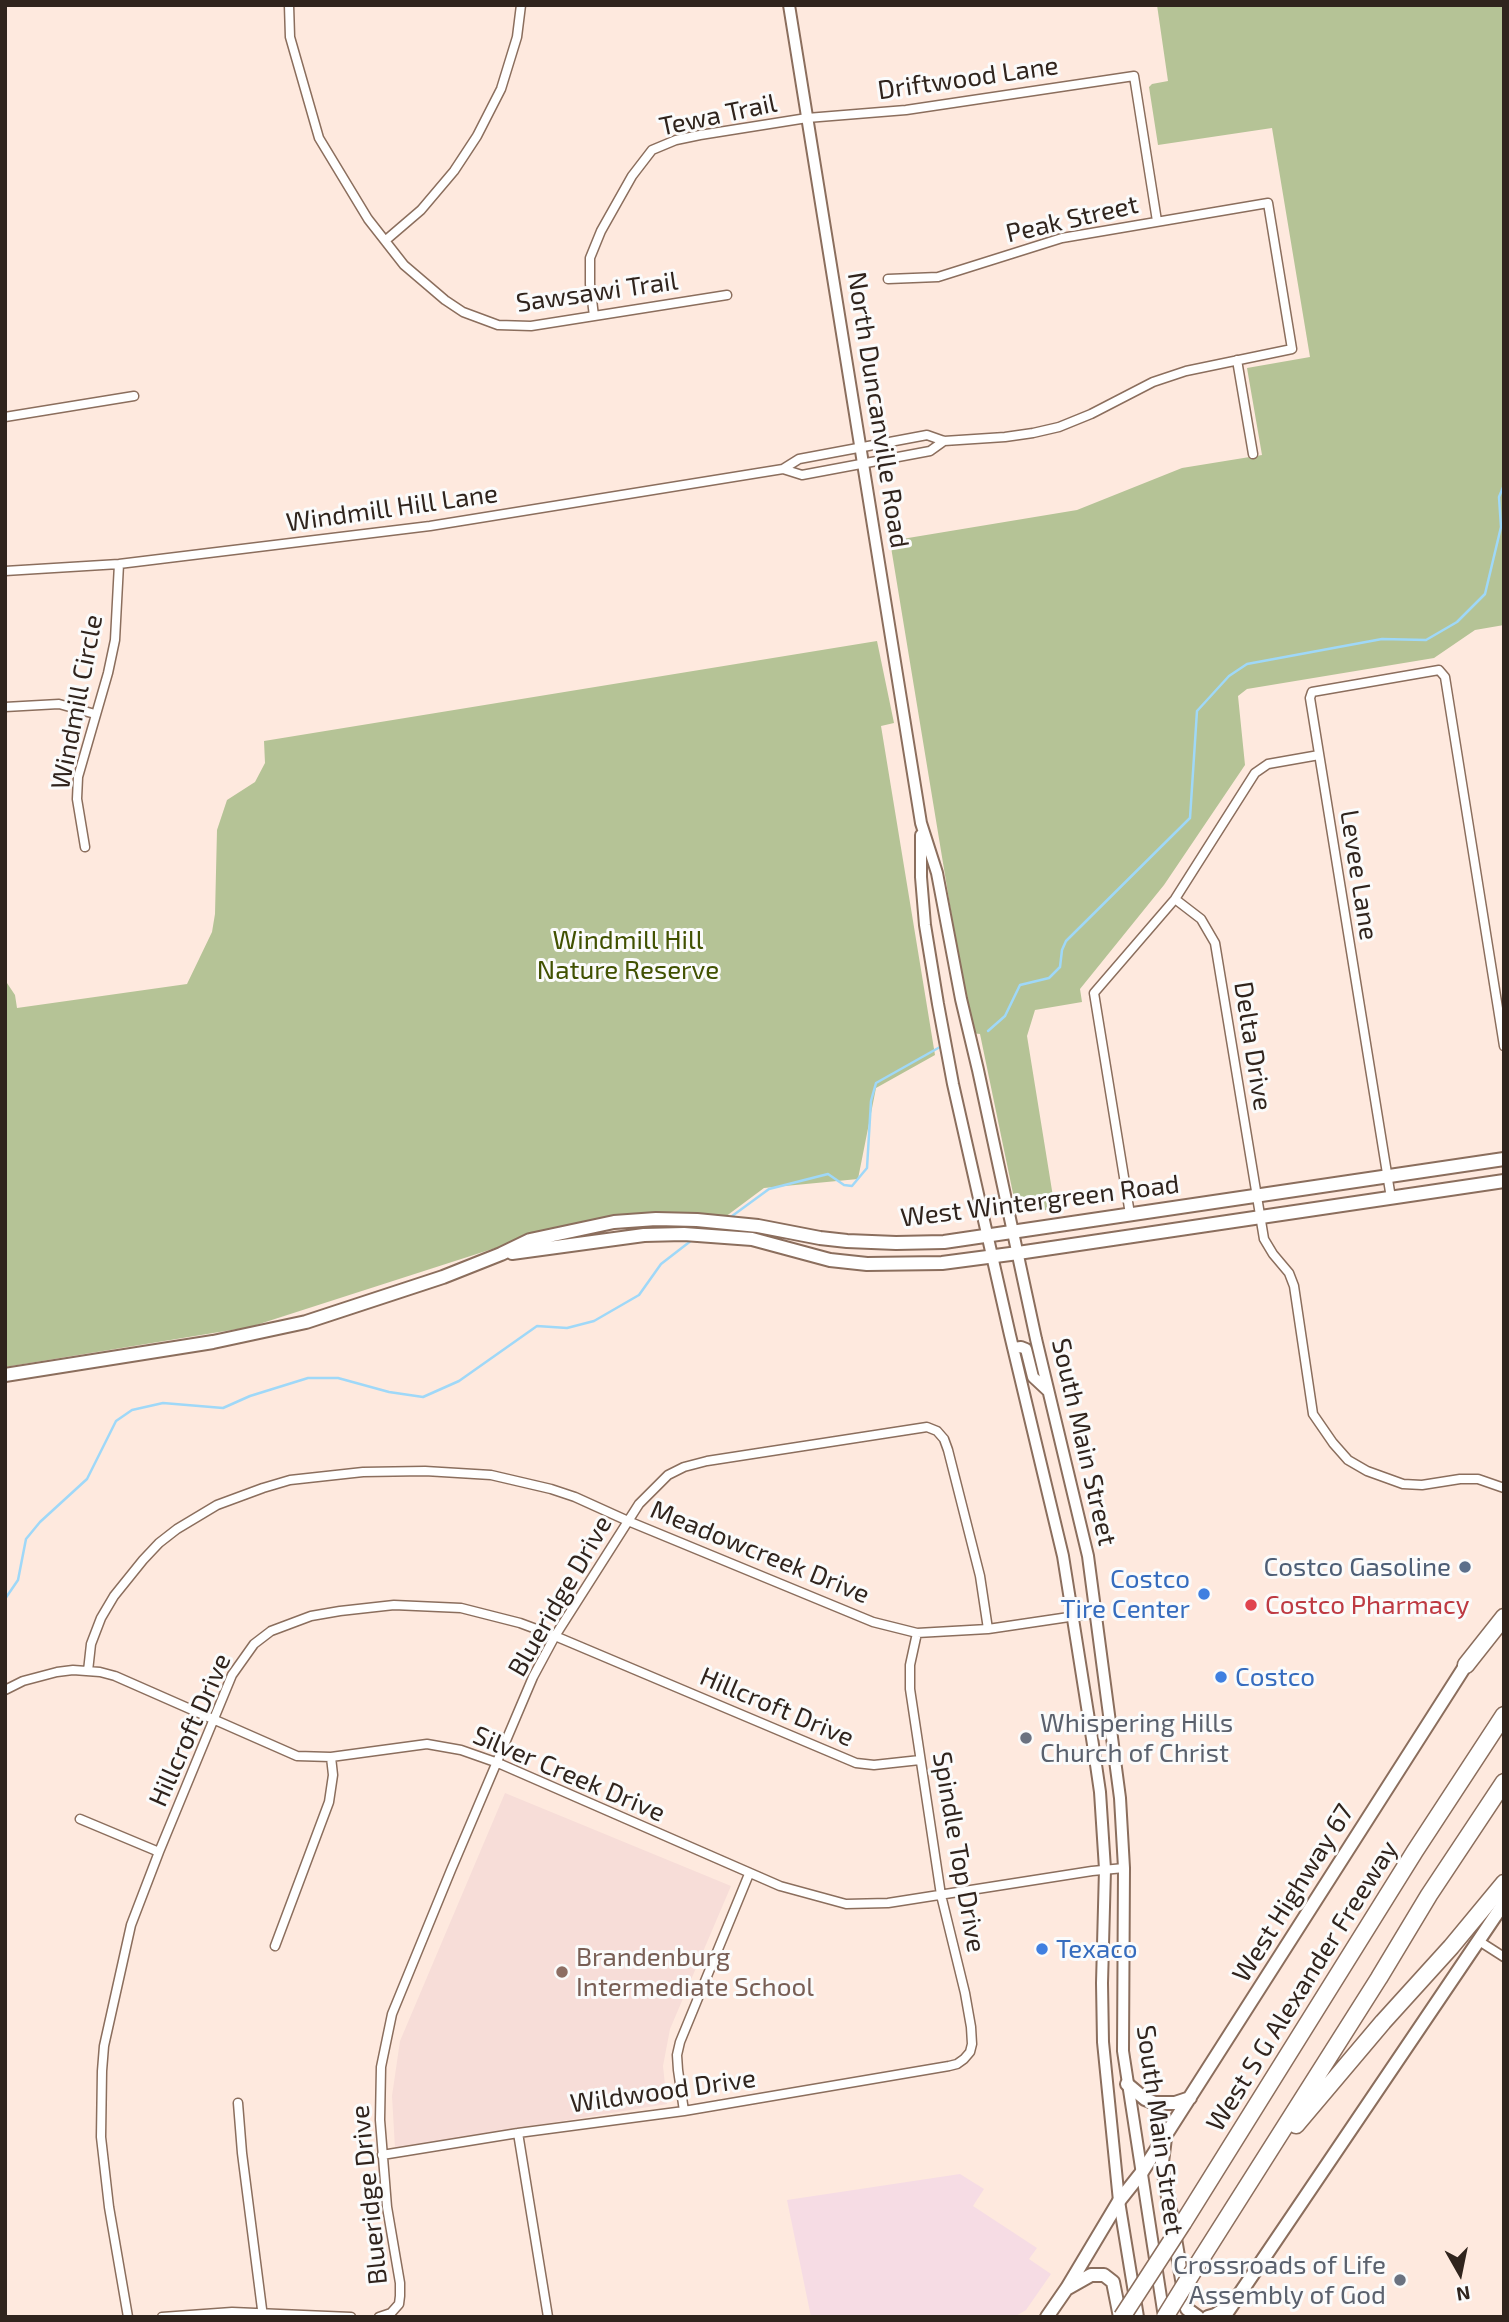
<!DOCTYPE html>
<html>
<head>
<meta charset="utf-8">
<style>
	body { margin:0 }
	#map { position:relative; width:1509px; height:2322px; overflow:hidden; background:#fee9de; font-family:"Exo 2",sans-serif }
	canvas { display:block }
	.frame { position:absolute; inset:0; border:7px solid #30241d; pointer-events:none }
	.north { position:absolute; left:1425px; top:2238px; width:70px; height:70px; -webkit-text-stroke:5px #fbfbfb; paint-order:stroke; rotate:171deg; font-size:19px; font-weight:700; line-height:28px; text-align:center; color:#30241d }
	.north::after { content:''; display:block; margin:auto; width:24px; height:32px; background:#30241d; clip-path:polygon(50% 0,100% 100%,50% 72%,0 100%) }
</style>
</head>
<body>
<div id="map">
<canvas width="1509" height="2322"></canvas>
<div class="frame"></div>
<div class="north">N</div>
</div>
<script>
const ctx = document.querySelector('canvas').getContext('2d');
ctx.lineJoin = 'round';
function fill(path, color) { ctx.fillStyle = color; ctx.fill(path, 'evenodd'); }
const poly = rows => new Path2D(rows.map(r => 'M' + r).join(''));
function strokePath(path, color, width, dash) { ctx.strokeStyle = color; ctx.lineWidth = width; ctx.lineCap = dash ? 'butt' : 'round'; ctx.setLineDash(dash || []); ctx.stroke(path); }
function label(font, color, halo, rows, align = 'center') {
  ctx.font = font + ' "Exo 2",sans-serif'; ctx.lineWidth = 6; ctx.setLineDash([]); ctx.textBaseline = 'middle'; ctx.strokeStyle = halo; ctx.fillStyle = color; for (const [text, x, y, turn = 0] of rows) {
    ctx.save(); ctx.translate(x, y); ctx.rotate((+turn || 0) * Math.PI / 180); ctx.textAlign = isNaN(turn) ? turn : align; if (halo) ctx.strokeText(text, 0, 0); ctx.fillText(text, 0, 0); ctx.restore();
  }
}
fill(poly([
	[960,2174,984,2189,973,2206,1037,2248,1029,2259,1051,2274,1026,2310,1014,2317,811,2317,787,2200]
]), '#f6dce4');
fill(poly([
	[505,1793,731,1886,670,2029,663,2066,667,2104,395,2148,392,2096,400,2041]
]), '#f7ddd8');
fill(poly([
	[1157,5,1504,5,1504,625,1475,630,1434,658,1247,689,1238,696,1245,765,1164,885,1080,989,1082,1002,1035,1010,1027,1036,1055,1209,1029,1212,1015,1203,980,1034,971,1033,890,541,1077,510,1182,468,1262,455,1247,368,1310,357,1272,128,1158,145,1149,87,1152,84,1168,81],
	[877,641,894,723,881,726,935,1055,876,1088,858,1179,764,1188,721,1220,620,1224,542,1233,250,1327,5,1367,5,980,15,995,17,1008,187,984,212,932,215,914,217,830,227,800,255,782,265,763,264,741]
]), '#b5c396');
strokePath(poly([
	[988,1031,1005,1016,1020,985,1049,978,1060,967,1062,950,1066,941,1190,818,1197,711,1229,676,1247,664,1382,639,1426,640,1457,622,1485,594,1501,527,1499,497,1504,485],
	[728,1219,769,1189,828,1174,844,1185,852,1186,867,1168,871,1101,876,1083,940,1047],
	[5,1599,18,1580,26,1539,40,1522,87,1479,116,1421,132,1410,163,1403,223,1408,250,1396,308,1378,338,1378,389,1392,423,1397,459,1381,537,1326,567,1328,594,1321,639,1295,661,1264,692,1240]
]), '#9fd8f8', 2.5);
const minor = poly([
	[289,5,290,37,319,138,368,219,404,265,445,300,463,312,498,325,531,326,727,295],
	[386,240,421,210,454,171,477,136,501,89,517,37,521,5],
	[594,316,590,284,590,258,601,231,632,176,652,150,676,140,700,135,807,118,906,110,1134,76,1157,221],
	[1237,360,1253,454],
	[5,417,134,396],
	[783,469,802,475,930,451,944,441],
	[5,571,119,564,430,526,783,469,799,459,927,435,944,441,1005,437,1033,433,1059,427,1091,414,1153,382,1186,371,1292,349,1268,203,1062,238,938,277,888,279],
	[5,707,59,704,95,714],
	[85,847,77,799,78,777,108,673,115,640,119,564],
	[1175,899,1201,919,1215,943,1264,1239,1273,1254,1289,1273,1294,1286,1313,1414,1333,1443,1348,1460,1367,1471,1403,1484,1422,1485,1460,1479,1478,1479,1504,1488],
	[1391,1198,1310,698,1312,692,1439,670,1445,677,1504,1046],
	[1130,1214,1094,993,1175,899,1255,773,1268,764,1319,755],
	[88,1671,91,1644,101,1618,114,1596,143,1560,159,1543,177,1529,217,1505,263,1488,290,1480,363,1472,425,1471,491,1475,551,1489,575,1497,628,1521,873,1622,917,1633,988,1629,1096,1613],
	[5,1690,23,1681,57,1672,73,1670,100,1672,115,1676,297,1756,331,1757,427,1744,461,1750,498,1763,780,1886,846,1904,888,1903,1092,1871,1124,1868],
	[80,1819,159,1852],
	[1479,1941,1504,1957],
	[275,1946,329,1802,333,1775,331,1757],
	[238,2103,242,2153,263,2317],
	[684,2111,678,2070,677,2055,680,2042,749,1874],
	[518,2133,548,2317],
	[382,2155,518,2133,684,2111,949,2066,957,2064,964,2059,970,2052,972,2044,971,2027,965,1993,941,1895,910,1689,910,1665,917,1633],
	[128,2317,109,2207,101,2137,102,2071,104,2046,131,1925,159,1852,232,1675,254,1644,271,1631,311,1616,340,1611,394,1605,461,1608,520,1623,555,1636,856,1763,874,1765,920,1760],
	[162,2317,232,2312,351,2317],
	[379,2317,391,2313,399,2304,400,2296,400,2283,387,2207,380,2120,381,2067,392,2014,451,1870,533,1677,555,1636,639,1504,668,1475,684,1467,707,1461,927,1427,937,1431,944,1439,948,1450,980,1576,988,1629]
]);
const tertiary = poly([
	[789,5,921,823,937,873,961,999,978,1070,1036,1339,1088,1556,1120,1798,1124,1868,1123,2051,1164,2317],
	[921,835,921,877,925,925,938,1004,953,1084,1010,1335,1063,1556,1094,1751,1100,1792,1105,1869,1102,1983,1103,2042,1119,2201,1138,2317],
	[1013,1348,1021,1347,1026,1349,1033,1377,1048,1391]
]);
const secondary = poly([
	[512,1253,644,1235,684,1234,752,1239,830,1260,867,1264,942,1263,1018,1253,1504,1181],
	[5,1375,213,1342,306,1322,443,1277,501,1254,530,1240,614,1222,656,1219,697,1220,758,1226,820,1238,847,1241,896,1243,944,1242,1504,1159],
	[1127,2084,1145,2099,1155,2103,1175,2103,1190,2098],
	[1165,2138,1162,2162,1187,2309,1198,2317],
	[1068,2288,1091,2275,1104,2275,1113,2282,1120,2317],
	[1047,2317,1067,2288,1119,2201,1142,2172,1190,2097,1469,1660],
	[1208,2317,1215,2315,1229,2306],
	[1224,2317,1504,1903]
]);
const motorway = poly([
	[1466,1665,1504,1617],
	[1296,2125,1383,2022,1451,1947,1504,1883],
	[1183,2223,1415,1851,1504,1715],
	[1194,2270,1379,1978,1429,1895,1504,1782]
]);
strokePath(minor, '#8b6e5d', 11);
strokePath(tertiary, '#8b6e5d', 14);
strokePath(secondary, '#8b6e5d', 16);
strokePath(motorway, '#8b6e5d', 19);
strokePath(minor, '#fff', 8);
strokePath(tertiary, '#fff', 10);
strokePath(secondary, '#fff', 12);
strokePath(motorway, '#fff', 16);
const motorwayBridge = poly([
	[1122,2317,1183,2223],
	[1165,2317,1194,2270]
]);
strokePath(motorwayBridge, '#8b6e5d', 19, []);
strokePath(motorwayBridge, '#fff', 16);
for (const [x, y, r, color] of [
	[1465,1567,7,"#5c6f8a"],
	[1204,1594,7,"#3f7fe0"],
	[1251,1605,7,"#e0444e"],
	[1221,1677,7,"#3f7fe0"],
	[1026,1738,7,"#6b7280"],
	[1042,1949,7,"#3f7fe0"],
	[562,1972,7,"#8d6e63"],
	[1400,2280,7,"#6b7280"]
]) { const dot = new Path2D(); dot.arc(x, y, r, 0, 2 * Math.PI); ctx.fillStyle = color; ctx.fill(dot); strokePath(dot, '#fbfbfb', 2.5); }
label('26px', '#30241d', '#fbfbfb', [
	["Driftwood Lane",968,78,-8],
	["Tewa Trail",718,115,-12],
	["Peak Street",1072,219,-13],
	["Sawsawi Trail",597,292,-8],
	["North Duncanville Road",878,410,81],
	["Windmill Hill Lane",392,508,-8],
	["Windmill Circle",77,702,-79],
	["Levee Lane",1359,875,81],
	["Delta Drive",1253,1046,81],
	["West Wintergreen Road",1040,1201,-7],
	["South Main Street",1084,1442,77],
	["Meadowcreek Drive",760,1552,22],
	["Blueridge Drive",560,1596,-60],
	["Hillcroft Drive",777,1707,23],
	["Hillcroft Drive",190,1730,-66],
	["Silver Creek Drive",569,1774,23],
	["Spindle Top Drive",959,1852,80],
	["West Highway 67",1293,1893,-58],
	["West S G Alexander Freeway",1302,1986,-58],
	["Wildwood Drive",663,2091,-8],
	["South Main Street",1160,2130,82],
	["Blueridge Drive",369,2195,-96]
]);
label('26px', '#415101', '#fbfbfb', [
	["Windmill Hill",628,940],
	["Nature Reserve",628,970]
]);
label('26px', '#4e5e75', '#fbfbfb', [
	["Costco Gasoline",1451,1567]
], 'right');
label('26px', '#366cbe', '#fbfbfb', [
	["Costco",1190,1579,"right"],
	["Tire Center",1190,1609,"right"],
	["Costco",1235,1677],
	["Texaco",1056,1949]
], 'left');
label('26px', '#be3a42', '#fbfbfb', [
	["Costco Pharmacy",1265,1605]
], 'left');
label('26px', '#5b616d', '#fbfbfb', [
	["Whispering Hills",1040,1723],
	["Church of Christ",1040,1753],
	["Crossroads of Life",1386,2265,"right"],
	["Assembly of God",1386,2295,"right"]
], 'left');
label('26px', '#785e54', '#fbfbfb', [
	["Brandenburg",576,1957],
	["Intermediate School",576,1987]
], 'left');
</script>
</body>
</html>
